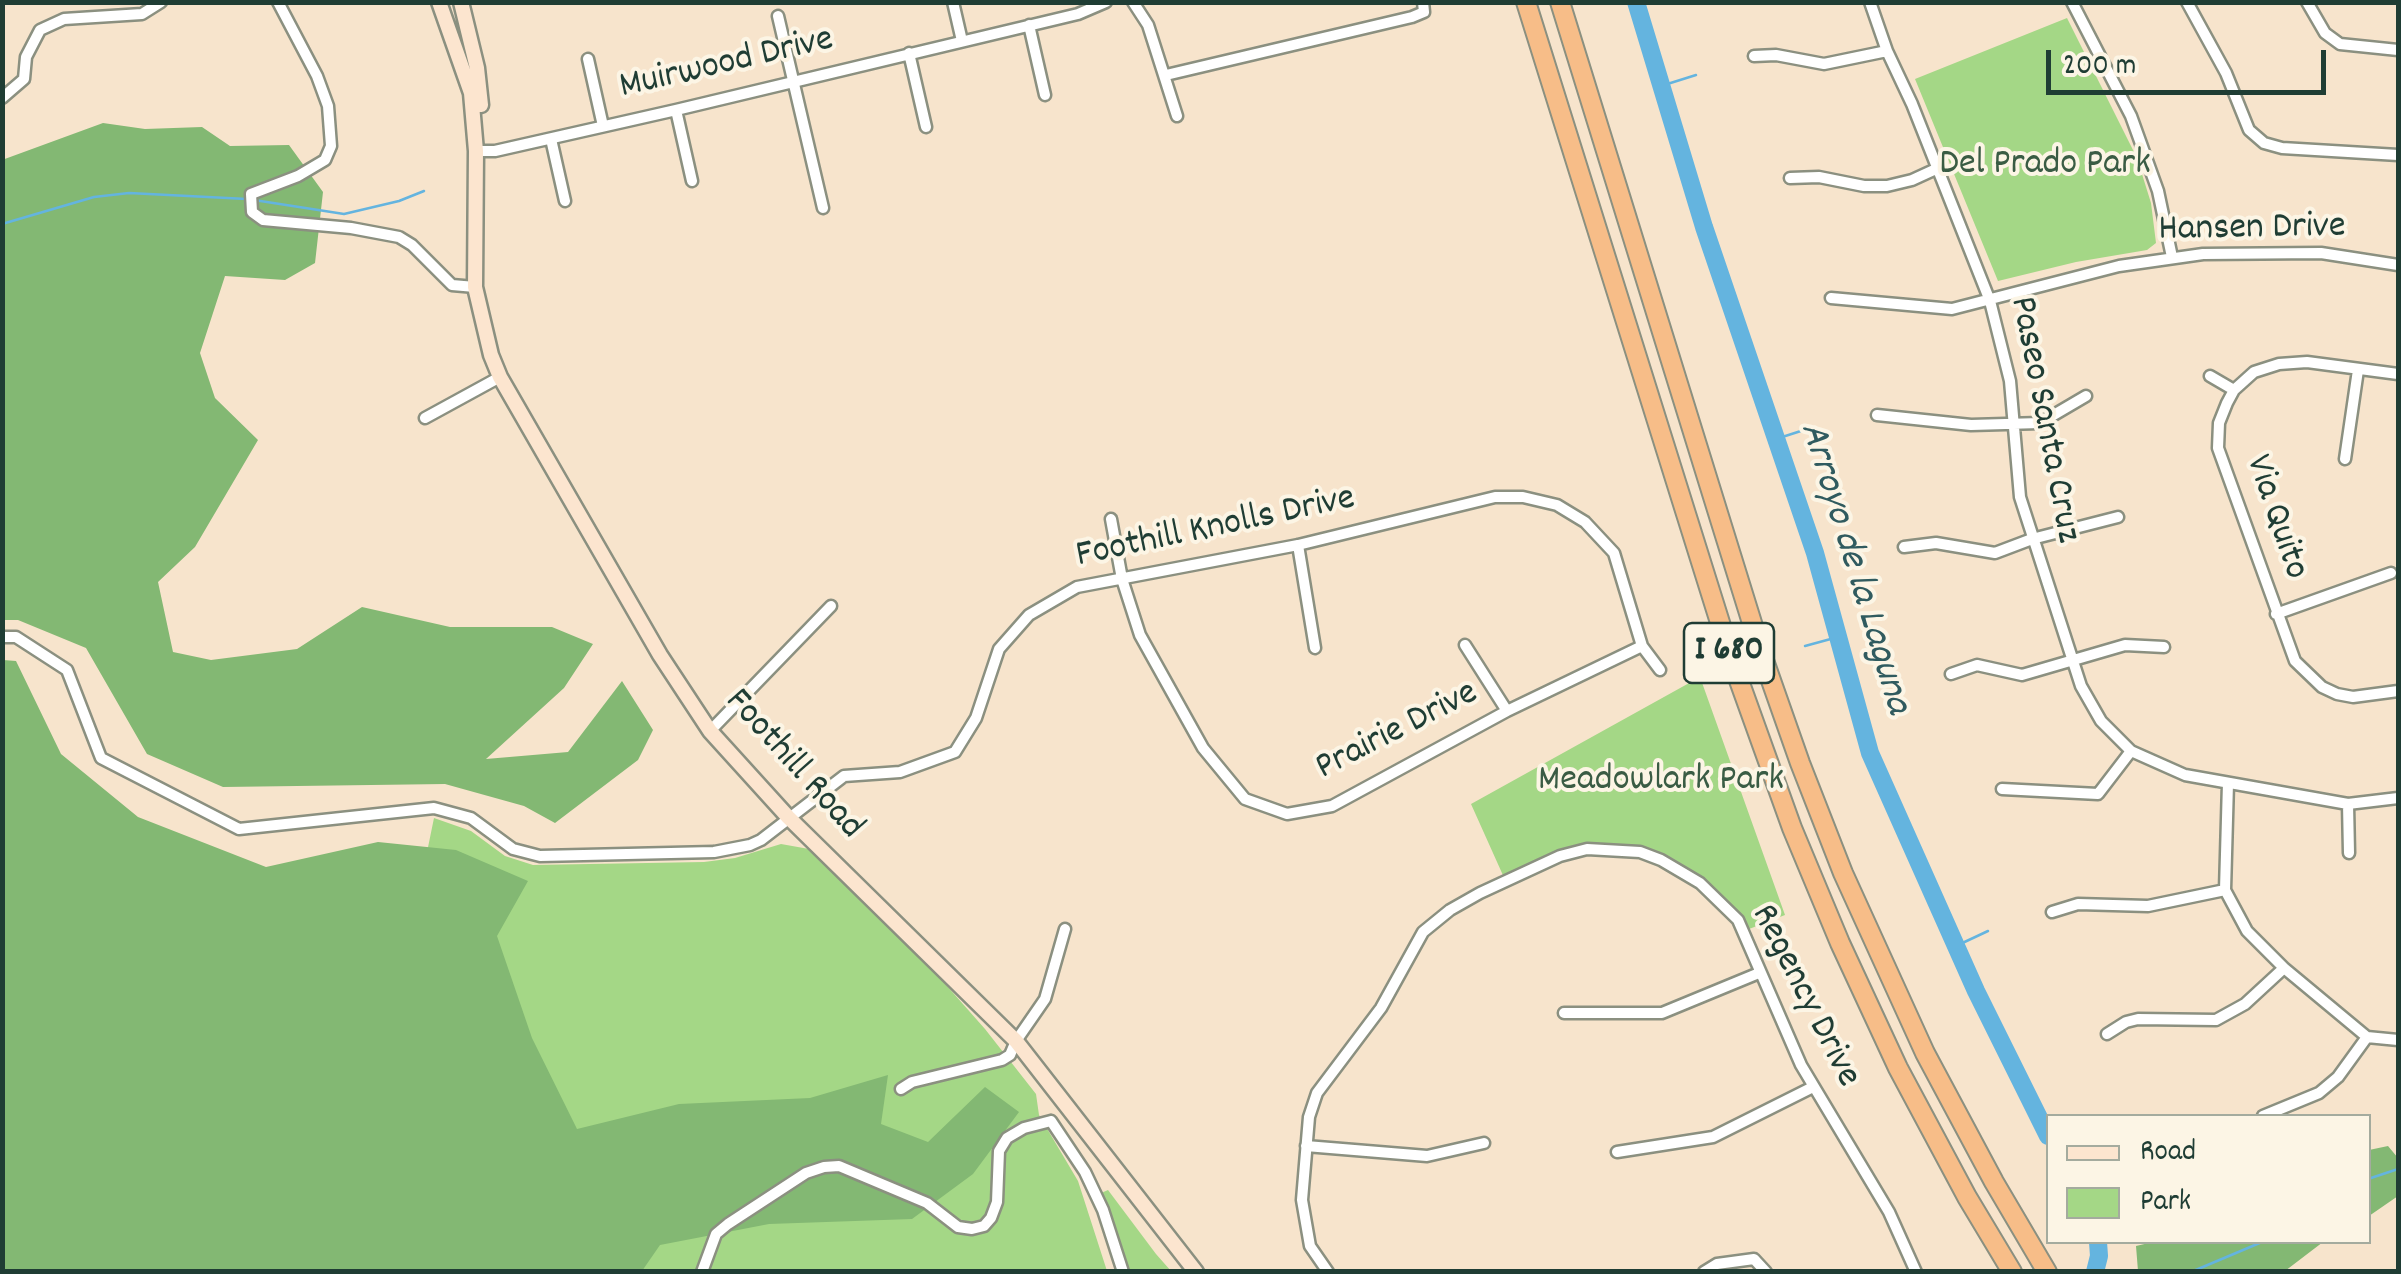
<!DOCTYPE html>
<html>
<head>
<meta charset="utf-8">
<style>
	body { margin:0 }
	#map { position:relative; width:2401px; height:1274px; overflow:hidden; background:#f7e4cc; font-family:Dekko,sans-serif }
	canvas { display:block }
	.frame { position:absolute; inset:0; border:5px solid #1f3d34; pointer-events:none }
	.legend { position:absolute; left:2046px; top:1114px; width:325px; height:130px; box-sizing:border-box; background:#fcf5e5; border:2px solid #a4ab9e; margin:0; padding:12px 18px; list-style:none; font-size:30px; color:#1f3d34 }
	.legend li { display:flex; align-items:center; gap:20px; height:50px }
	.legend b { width:50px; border:2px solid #a4ab9e }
	.scale { position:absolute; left:2046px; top:50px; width:280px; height:45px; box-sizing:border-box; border:5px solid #1f3d34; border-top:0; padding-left:12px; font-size:30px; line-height:35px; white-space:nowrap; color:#1f3d34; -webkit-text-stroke:8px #fcf5e5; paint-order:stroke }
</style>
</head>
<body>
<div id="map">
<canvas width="2401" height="1274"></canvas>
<div class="frame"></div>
<ul class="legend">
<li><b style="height:12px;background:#fce5cf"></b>Road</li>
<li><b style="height:28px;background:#a4d786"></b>Park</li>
</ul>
<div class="scale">200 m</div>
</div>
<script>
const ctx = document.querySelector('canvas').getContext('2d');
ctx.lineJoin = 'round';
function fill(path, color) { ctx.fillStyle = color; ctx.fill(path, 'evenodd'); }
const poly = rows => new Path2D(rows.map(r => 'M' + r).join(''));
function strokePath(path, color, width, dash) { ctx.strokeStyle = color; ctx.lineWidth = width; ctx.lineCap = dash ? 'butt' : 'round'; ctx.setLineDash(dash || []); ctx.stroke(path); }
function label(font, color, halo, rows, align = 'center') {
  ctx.font = font + ' Dekko,sans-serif'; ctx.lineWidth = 8; ctx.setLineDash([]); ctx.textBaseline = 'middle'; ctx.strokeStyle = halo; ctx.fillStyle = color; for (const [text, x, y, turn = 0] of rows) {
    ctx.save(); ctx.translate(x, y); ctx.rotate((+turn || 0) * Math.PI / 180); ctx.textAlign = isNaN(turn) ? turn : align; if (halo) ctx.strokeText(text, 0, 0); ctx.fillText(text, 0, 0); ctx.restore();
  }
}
fill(poly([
	[2067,18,2137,158,2151,203,2156,243,2147,250,2076,262,1998,281,1915,79],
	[1700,677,1785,915,1744,931,1713,891,1642,855,1594,851,1556,859,1506,882,1471,804],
	[434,818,471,831,505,856,533,865,704,862,735,858,781,844,809,849,901,934,985,1029,1036,1094,1039,1115,1078,1181,1107,1271,539,1271,418,896],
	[1108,1190,1156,1254,1171,1271,1125,1271,1099,1194]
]), '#a4d786');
fill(poly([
	[103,123,145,129,202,127,230,146,289,145,323,192,315,263,285,280,225,276,200,353,215,398,258,440,195,547,158,582,173,652,211,660,297,649,362,607,450,627,552,627,593,644,564,688,486,759,568,752,622,681,653,730,638,760,555,823,524,806,445,784,223,787,147,754,86,648,18,620,3,620,2,160],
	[3,660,16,661,61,754,138,817,266,867,378,842,456,850,528,881,497,936,532,1038,577,1129,679,1104,810,1098,888,1075,881,1124,928,1142,985,1087,1019,1112,973,1174,912,1219,769,1224,660,1245,642,1271,3,1272],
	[2388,1146,2398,1158,2398,1196,2369,1216,2369,1150],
	[2153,1242,2323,1242,2285,1271,2138,1271,2136,1246]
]), '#83b873');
strokePath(poly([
	[1661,86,1696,75],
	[254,200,344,214,399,201,424,191],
	[2,224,94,197,129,193,247,199],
	[1776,439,1804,430],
	[1805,646,1838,637],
	[1956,946,1988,931],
	[2368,1179,2398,1169],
	[2191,1272,2262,1242]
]), '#64b4df', 2.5);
strokePath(poly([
	[1636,2,1704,227,1815,553,1870,753,1976,991,2048,1136],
	[2095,1272,2099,1256,2098,1242]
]), '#64b4df', 18);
const street = poly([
	[278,2,317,76,328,106,331,146,325,160,298,176,251,194,252,212,263,220,351,228,399,237,412,245,452,285,475,287],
	[953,2,962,41],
	[1133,2,1148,25,1177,116],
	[1870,2,1887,51,1912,104,1990,301,2010,381,2020,497,2081,686,2101,721,2131,751,2185,775,2348,804,2398,798],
	[2072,2,2131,116,2158,191,2172,257],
	[2187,2,2226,73,2249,130,2264,143,2282,148,2398,155],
	[2307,2,2325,33,2340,44,2398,50],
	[778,16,823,208],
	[1029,25,1045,95],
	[909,53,926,127],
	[1754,56,1776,55,1824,64,1887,51],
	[588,59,603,126],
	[1166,75,1412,17,1424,12,1423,2],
	[2,98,24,79,26,57,40,30,64,19,142,14,161,2],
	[676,110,692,181],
	[551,139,565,201],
	[476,151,495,151,676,110,1078,14,1106,2],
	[1790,178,1819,177,1864,186,1887,186,1912,180,1936,169],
	[1831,298,1952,309,2119,266,2203,254,2321,253,2398,265],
	[2398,374,2307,362,2279,364,2254,372,2234,390,2227,403,2219,423,2218,448,2295,661,2322,687,2337,694,2353,697,2398,691],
	[2210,376,2234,390],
	[1877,415,1971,425,2040,423,2086,396],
	[425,418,500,377],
	[2345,459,2358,370],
	[1111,519,1122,579,1140,635,1203,748,1245,799,1287,814,1332,806,1507,711,1642,646],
	[1298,545,1315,648],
	[1904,547,1936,543,1995,553,2032,539,2118,517],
	[2276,614,2391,573],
	[2,637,16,637,67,670,101,758,239,829,434,808,471,818,513,849,540,856,714,852,750,845,761,840,844,776,900,772,955,752,976,718,999,649,1029,615,1077,587,1298,545,1495,497,1523,497,1557,505,1585,522,1614,553,1642,646,1660,670],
	[1465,645,1507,711],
	[1951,674,1977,665,2022,675,2125,645,2164,647],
	[710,731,831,606],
	[2228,783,2225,890,2247,931,2284,968,2367,1037,2398,1040],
	[2002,789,2098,794,2131,751],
	[2348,804,2349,853],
	[2052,912,2078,904,2148,906,2225,890],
	[1564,1013,1662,1013,1759,973],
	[2107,1034,2126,1022,2138,1019,2216,1020,2245,1004,2284,968],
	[901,1089,912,1082,1002,1060,1010,1055,1016,1041,1045,999,1065,929],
	[2263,1116,2319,1093,2338,1077,2367,1037],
	[1051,1121,1085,1172,1103,1210,1123,1272],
	[1306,1146,1427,1156,1484,1143],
	[1617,1152,1713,1137,1813,1087],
	[702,1272,716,1234,728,1224,806,1173,824,1167,839,1166,927,1203,958,1227,972,1229,984,1226,991,1218,997,1202,999,1151,1007,1138,1024,1128,1051,1121],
	[1328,1272,1310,1246,1302,1200,1309,1117,1317,1093,1381,1008,1423,932,1450,910,1480,893,1560,856,1587,849,1640,852,1661,860,1700,883,1738,920,1801,1065,1889,1212,1916,1272],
	[1704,1272,1717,1264,1754,1259,1766,1272]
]);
const secondary = poly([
	[439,2,471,93,476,151,475,287,491,355,500,377,660,655,710,731,788,817,1016,1041,1196,1272],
	[461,2,477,68,481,105]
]);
const highway = poly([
	[1526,2,1732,661,1792,828,1840,943,1898,1068,1967,1197,2012,1272],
	[1560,2,1761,652,1800,763,1843,873,1925,1053,1994,1182,2047,1272]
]);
strokePath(street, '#8b9080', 15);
strokePath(secondary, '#8b9080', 19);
strokePath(highway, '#8b9080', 22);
strokePath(street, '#fff', 10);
strokePath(secondary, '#fce5cf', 14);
strokePath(highway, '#f7bd88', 18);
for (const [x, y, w] of [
	[1729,653,90]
]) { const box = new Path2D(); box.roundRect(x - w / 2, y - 30, w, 60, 8); ctx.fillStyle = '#fcf5e5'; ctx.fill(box); strokePath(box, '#1f3d34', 2.5); }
label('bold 35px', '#1f3d34', null, [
	["I 680",1729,653]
]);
label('38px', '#1f3d34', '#fcf5e5', [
	["Muirwood Drive",727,66,-13],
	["Hansen Drive",2252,231,-1],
	["Paseo Santa Cruz",2042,420,79],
	["Via Quito",2274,518,71],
	["Foothill Knolls Drive",1216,530,-12],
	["Prairie Drive",1398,733,-27],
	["Foothill Road",792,766,48],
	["Regency Drive",1803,997,63]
]);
label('38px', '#3a5c44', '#fcf5e5', [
	["Del Prado Park",2045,167],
	["Meadowlark Park",1661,783]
]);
label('italic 40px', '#305b5f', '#fcf5e5', [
	["Arroyo de la Laguna",1852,569,73]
]);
</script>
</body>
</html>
